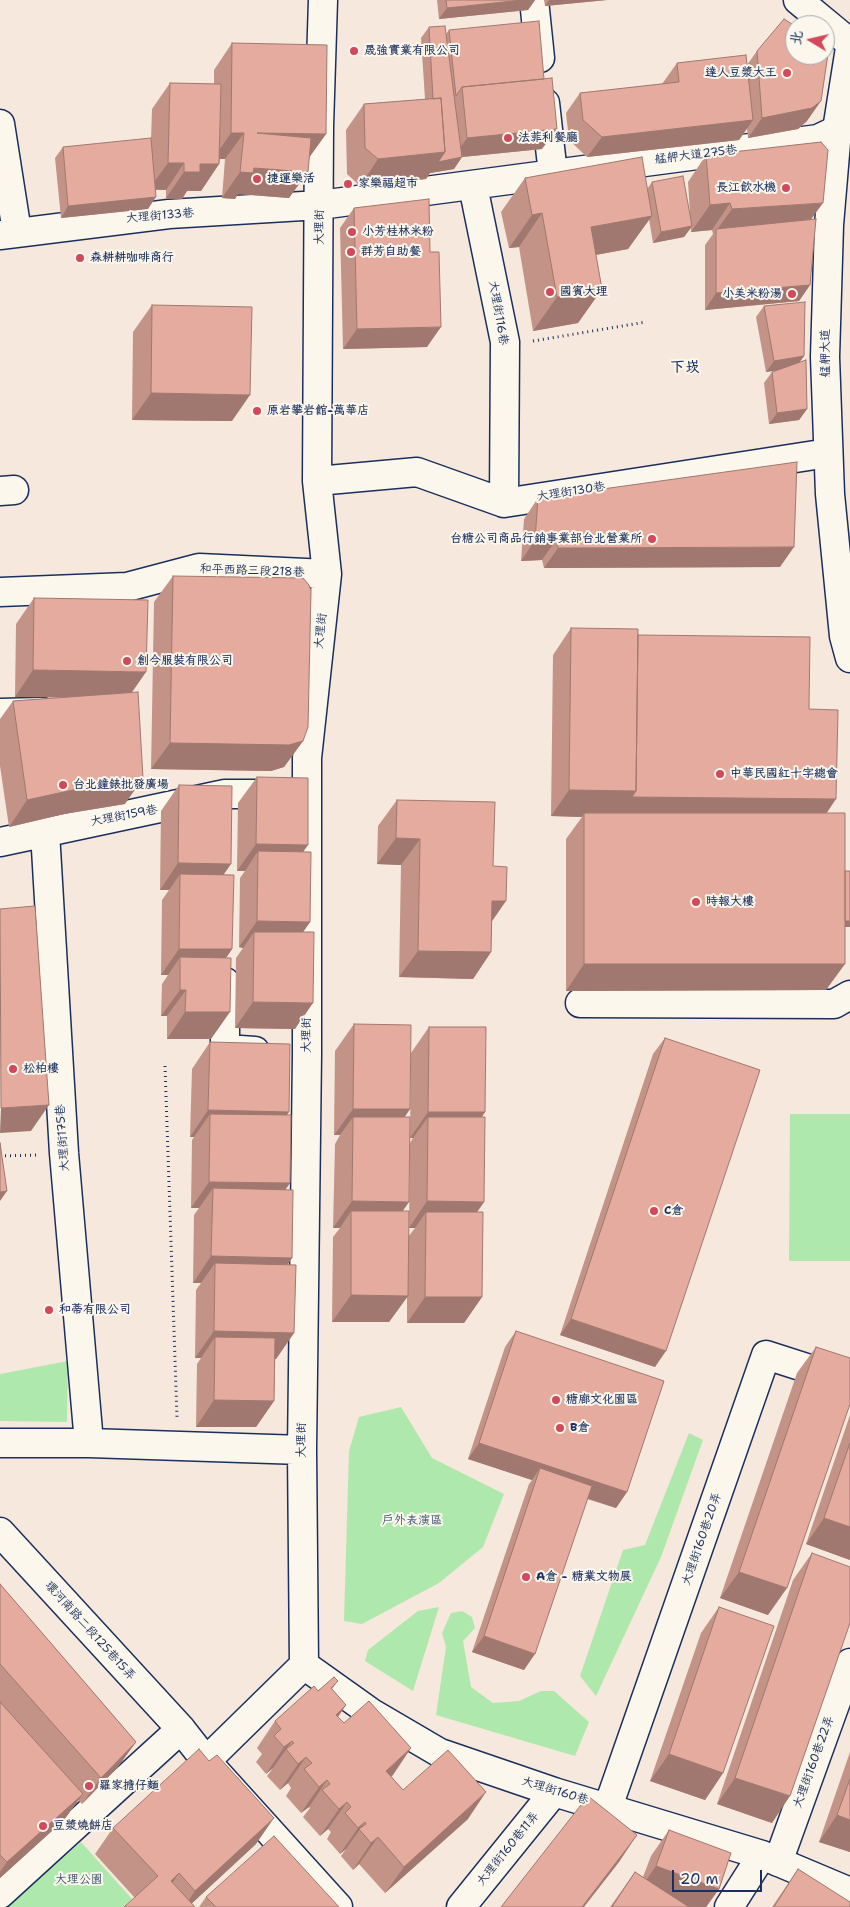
<!DOCTYPE html>
<html>
<head>
<meta charset="utf-8">
<style>
	body { margin:0 }
	#map { position:relative; width:850px; height:1907px; overflow:hidden; background:#f6e8dc; font-family:"Shantell Sans","LXGW WenKai TC",sans-serif }
	canvas { display:block }
	.north { position:absolute; left:785px; top:15px; width:50px; height:50px; box-sizing:border-box; background:#fbf7ec; border:1px solid #a1a7b3; border-radius:50%; rotate:279deg; font-size:14px; font-weight:700; line-height:20px; text-align:center; color:#1b2f5e }
	.north::after { content:''; display:block; margin:auto; width:18px; height:22px; background:#d1495b; clip-path:polygon(50% 0,100% 100%,50% 72%,0 100%) }
	.scale { position:absolute; left:672px; top:1870px; width:90px; height:22px; box-sizing:border-box; border:2px solid #1b2f5e; border-top:0; padding-left:6px; font-size:15px; line-height:18px; white-space:nowrap; color:#1b2f5e; -webkit-text-stroke:4px #fbf7ec; paint-order:stroke }
</style>
</head>
<body>
<div id="map">
<canvas width="850" height="1907"></canvas>
<div class="north">北</div>
<div class="scale">20 m</div>
</div>
<script>
const ctx = document.querySelector('canvas').getContext('2d');
ctx.lineJoin = 'round';
function fill(path, color) { ctx.fillStyle = color; ctx.fill(path, 'evenodd'); }
const poly = rows => new Path2D(rows.map(r => 'M' + r).join(''));
function strokePath(path, color, width, dash) { ctx.strokeStyle = color; ctx.lineWidth = width; ctx.lineCap = dash ? 'butt' : 'round'; ctx.setLineDash(dash || []); ctx.stroke(path); }
function label(font, color, halo, rows, align = 'center') {
  ctx.font = font + ' "Shantell Sans","LXGW WenKai TC",sans-serif'; ctx.lineWidth = 4; ctx.setLineDash([]); ctx.textBaseline = 'middle'; ctx.strokeStyle = halo; ctx.fillStyle = color; for (const [text, x, y, turn = 0] of rows) {
    ctx.save(); ctx.translate(x, y); ctx.rotate((+turn || 0) * Math.PI / 180); ctx.textAlign = isNaN(turn) ? turn : align; if (halo) ctx.strokeText(text, 0, 0); ctx.fillText(text, 0, 0); ctx.restore();
  }
}
fill(poly([
	[790,1114,850,1114,850,1261,789,1261],
	[68,1361,67,1422,0,1421,0,1374],
	[401,1407,432,1458,504,1494,483,1547,439,1583,362,1624,344,1621,349,1451,359,1417],
	[689,1433,703,1440,661,1557,596,1696,580,1676,623,1550,645,1545],
	[439,1607,413,1691,365,1661,368,1650,418,1611],
	[462,1611,472,1617,475,1628,463,1641,471,1687,493,1703,519,1701,541,1691,554,1691,589,1722,575,1756,436,1715,446,1647,442,1633,451,1613],
	[81,1842,132,1899,123,1907,7,1907]
]), '#afe8ac');
const minor = poly([
	[534,0,540,58],
	[545,103,553,174],
	[0,124,17,232],
	[473,186,505,342,504,503],
	[0,235,169,214,320,205,818,139,837,130],
	[317,481,417,472,504,503,828,453],
	[0,491,14,490],
	[0,592,127,587,199,568,327,574],
	[0,713,42,712],
	[45,832,64,1153,89,1443],
	[0,842,225,794,281,794],
	[225,982,225,1049,255,1051],
	[580,1003,834,1004,850,995],
	[0,1443,89,1443,302,1450],
	[0,1532,181,1729,206,1761,338,1907],
	[304,1665,370,1712,440,1753,554,1792,762,1855,850,1892],
	[206,1761,304,1665,302,1450,307,1054,307,758,327,574,317,481,319,126,323,0],
	[608,1807,766,1355,850,1382],
	[778,1862,850,1663],
	[0,1894,181,1729],
	[461,1907,554,1792],
	[729,1907,762,1855]
]);
const major = poly([
	[798,0,850,43],
	[850,48,837,130,829,225,825,357,830,494,844,636,850,658]
]);
strokePath(minor, '#1b2f5e', 31);
strokePath(major, '#1b2f5e', 31);
strokePath(poly([
	[533,341,646,322],
	[165,1066,177,1418],
	[0,1156,36,1155]
]), '#1b2f5e', 3, [1, 4]);
strokePath(minor, '#fbf7ec', 28);
strokePath(major, '#fbf7ec', 28);
fill(poly([
	[437,0,535,0,528,10,439,19],
	[544,0,607,0,545,6],
	[429,27,446,34,449,30,542,149,462,157,454,169,430,173,426,179,360,186,347,174,346,130,364,104,425,99,421,38],
	[232,43,326,134,309,158,289,198,238,194,235,199,222,198,225,159,220,159,219,164,201,191,187,191,182,199,166,198,166,190,156,190,148,209,61,218,55,158,63,147,151,140,152,109,170,83,214,84,214,70],
	[757,51,807,121,798,129,748,138,747,128,739,140,587,157,569,140,566,113,580,93,662,84,677,63,747,65],
	[706,155,811,220,810,285,799,301,705,310,705,245,713,234,712,230,691,232,691,228,684,237,653,243,649,219,628,249,596,255,602,289,578,323,533,331,519,247,509,248,501,212,525,178,647,189,652,182,690,214,688,182],
	[354,208,430,252,427,347,343,349,340,228],
	[152,305,232,421,132,420,133,332],
	[764,306,804,356,799,363,807,409,799,420,769,424,764,383,772,372,774,371,766,372,756,317],
	[538,498,780,567,544,568,542,560,521,561,524,519],
	[173,576,303,741,284,767,271,771,151,769,154,602],
	[34,598,131,693,125,804,64,814,9,827,0,766,0,719,13,701,63,697,15,697,16,624],
	[571,628,638,635,809,709,827,813,845,871,850,871,850,927,845,927,826,990,566,991,566,839,582,817,551,816,553,655],
	[257,777,303,852,310,922,303,932,295,1029,235,1028,236,958,243,948,239,947,240,878,245,871,237,871,238,803],
	[179,785,224,875,232,949,226,958,211,1039,167,1039,167,1016,161,1016,162,984,168,975,161,975,162,900,169,890,160,890,161,811],
	[397,800,492,921,491,952,473,979,399,977,401,865,377,864,378,826],
	[354,1024,410,1109,404,1117,403,1211,408,1237,415,1228,409,1228,410,1143,413,1138,410,1138,411,1053,429,1027,485,1112,482,1117,484,1202,477,1212,482,1297,464,1323,407,1323,407,1297,389,1322,332,1322,333,1237,340,1228,333,1228,335,1144,340,1135,334,1135,335,1051],
	[665,1038,655,1367,560,1335,653,1054],
	[210,1042,287,1115,290,1183,285,1190,292,1258,287,1265,294,1333,276,1359,275,1359,274,1401,256,1427,196,1427,197,1364,201,1358,195,1358,196,1290,201,1283,193,1283,194,1215,199,1208,191,1208,192,1140,194,1137,190,1137,192,1069],
	[516,1331,627,1492,616,1508,587,1499,524,1670,472,1652,529,1484,532,1480,468,1459,505,1347],
	[816,1347,768,1615,720,1598,797,1373],
	[850,1415,850,1560,806,1544],
	[812,1553,772,1823,717,1804,793,1580],
	[0,1584,136,1742,117,1768,82,1804,78,1800,64,1820,0,1878],
	[719,1607,723,1773,705,1800,650,1781,701,1633],
	[338,1681,332,1689,346,1705,338,1717,393,1775,391,1776,403,1790,468,1819,385,1893,359,1864,353,1870,341,1856,346,1849,340,1854,327,1839,331,1832,328,1829,320,1836,303,1817,310,1808,309,1807,301,1813,286,1796,291,1788,288,1783,280,1790,267,1776,273,1768,266,1774,256,1762,262,1754,257,1748,275,1721,318,1691],
	[850,1752,850,1852,819,1842],
	[113,1828,256,1844,192,1903,135,1898,95,1854],
	[669,1830,719,1889,706,1907,610,1907,635,1872,643,1877,651,1856],
	[798,1869,850,1907,772,1907],
	[206,1897,339,1907,199,1907]
]), '#c49388');
fill(poly([
	[523,0,535,0,528,10,439,19,447,8],
	[549,0,607,0,545,6],
	[821,101,807,121,798,129,748,138,762,118],
	[753,120,739,140,587,157,602,137],
	[557,129,542,149,462,157,454,169,430,173,426,179,360,186,378,159,445,152,453,158,467,138],
	[231,133,244,133,225,159,213,159],
	[257,133,326,134,307,160],
	[168,163,184,163,166,190,149,189],
	[200,164,219,164,201,191,187,191,182,199,166,198,184,172],
	[254,168,308,172,289,198,238,194,235,199,222,198,240,172],
	[156,197,148,209,61,218,68,206],
	[730,203,712,230,691,232,710,205],
	[823,203,804,229,716,231,732,209],
	[542,213,519,247,509,248,532,215],
	[652,216,628,249,567,260,591,227],
	[692,226,684,237,653,243,661,232],
	[810,285,799,301,705,310,716,293],
	[602,289,578,323,533,331,557,297],
	[441,327,427,347,343,349,357,329],
	[804,356,796,367,766,372,774,361],
	[151,393,250,395,232,421,132,420],
	[807,409,799,420,769,424,777,413],
	[535,540,556,540,542,560,521,561],
	[794,547,780,567,544,568,558,548],
	[33,670,146,672,128,698,15,697],
	[303,741,284,767,271,771,151,769,170,743],
	[143,778,125,804,64,814,9,827,27,800,82,788],
	[569,790,636,791,836,799,822,820,584,813,582,817,551,816],
	[396,838,420,839,401,865,377,864],
	[256,844,308,845,289,872,258,851,245,871,237,871],
	[178,863,231,864,213,890,180,874,169,890,160,890],
	[492,901,506,901,488,927],
	[257,921,310,922,292,948,254,932,243,948,239,947],
	[831,921,850,921,850,927,827,927],
	[179,949,232,949,214,976,180,957,168,975,161,975],
	[418,951,491,952,473,979,399,977],
	[584,964,845,964,826,990,566,991],
	[180,990,186,990,167,1016,161,1016],
	[253,1002,313,1003,295,1029,235,1028],
	[185,1012,230,1012,211,1039,167,1039],
	[49,1105,31,1131,0,1133,1,1108],
	[353,1109,410,1109,392,1136,353,1117,340,1135,334,1135],
	[208,1110,289,1112,271,1138,210,1114,194,1137,190,1137],
	[428,1112,485,1112,467,1138,428,1117,413,1138,410,1138],
	[209,1182,290,1183,271,1210,213,1188,199,1208,191,1208],
	[7,1191,0,1201,0,1192],
	[352,1201,409,1202,391,1228,351,1211,340,1228,333,1228],
	[427,1201,484,1202,466,1228,426,1212,415,1228,409,1228],
	[211,1256,292,1258,274,1284,215,1263,201,1283,193,1283],
	[351,1295,408,1296,389,1322,332,1322],
	[425,1297,482,1297,464,1323,407,1323],
	[571,1319,666,1351,655,1367,560,1335],
	[214,1331,294,1333,276,1359,215,1358,215,1337,201,1358,195,1358],
	[214,1400,274,1401,256,1427,196,1427],
	[479,1443,627,1492,616,1508,536,1481,540,1468,532,1480,468,1459],
	[824,1518,850,1527,850,1560,806,1544],
	[739,1572,787,1588,768,1615,720,1598],
	[484,1636,535,1654,524,1670,472,1652],
	[346,1705,328,1731,336,1715],
	[292,1741,273,1768,266,1774,284,1747],
	[136,1742,117,1768,82,1804,101,1778],
	[411,1748,393,1775,367,1797,386,1771],
	[669,1754,723,1773,705,1800,650,1781],
	[306,1757,288,1783,280,1790,298,1764],
	[735,1778,790,1796,772,1823,717,1804],
	[327,1780,309,1807,301,1813,319,1787],
	[486,1792,468,1819,385,1893,404,1867],
	[83,1794,64,1820,0,1878,0,1872,7,1862],
	[347,1802,328,1829,320,1836,339,1809],
	[837,1815,850,1820,850,1852,819,1842],
	[274,1818,256,1844,188,1907,184,1907,195,1891],
	[365,1822,346,1849,340,1854,358,1828],
	[637,1835,619,1862,584,1907,582,1907],
	[378,1837,359,1864,353,1870,371,1843],
	[656,1866,719,1889,706,1907,678,1907,638,1892],
	[179,1873,161,1900,171,1881]
]), '#a0786f');
const building = poly([
	[446,0,523,0,447,8,446,0],
	[784,19,795,26,795,55,825,55,825,51,828,54,821,101,812,108,762,118,757,51,784,19],
	[539,21,544,79,462,87,456,96,449,30,539,21],
	[445,26,462,157,438,162,445,152,441,98,433,99,429,27,445,26],
	[232,43,327,45,326,134,257,133,311,138,308,172,254,168,253,173,240,172,244,133,231,133,232,43],
	[746,55,753,120,602,137,583,120,580,93,679,82,677,63,746,55],
	[552,78,557,129,467,138,462,87,552,78],
	[170,83,221,84,219,164,200,164,200,172,184,172,184,163,168,163,170,83],
	[441,98,445,152,378,159,365,148,364,104,441,98],
	[151,138,156,197,68,206,63,147,151,138],
	[821,142,828,150,823,203,732,209,730,203,710,205,706,155,821,142],
	[642,157,652,216,591,227,602,289,557,297,542,213,532,215,525,178,642,157],
	[683,176,692,226,661,232,652,182,683,176],
	[429,199,430,252,439,252,441,327,357,329,354,208,429,199],
	[816,219,810,285,716,293,716,229,816,219],
	[805,302,804,356,774,361,764,306,805,302],
	[152,305,252,307,250,395,151,393,152,305],
	[806,360,807,409,777,413,772,372,806,360],
	[797,462,794,547,558,548,556,540,535,540,538,498,797,462],
	[173,576,303,578,309,585,311,591,308,727,303,741,289,745,170,743,173,576],
	[34,598,148,600,146,672,33,670,34,598],
	[571,628,638,629,636,791,569,790,571,628],
	[638,635,810,637,809,709,838,710,836,799,632,797,636,791,638,635],
	[138,692,143,778,82,788,27,800,13,701,138,692],
	[257,777,308,778,308,845,256,844,257,777],
	[179,785,232,786,231,864,178,863,179,785],
	[397,800,495,802,493,866,507,867,506,901,492,901,491,952,418,951,420,839,396,838,397,800],
	[584,813,845,813,845,964,584,964,584,813],
	[258,851,311,852,310,922,257,921,258,851],
	[845,871,850,871,850,921,845,921,845,871],
	[180,874,234,875,232,949,179,949,180,874],
	[35,906,49,1105,1,1108,0,909,35,906],
	[254,932,314,932,313,1003,253,1002,254,932],
	[180,957,231,958,230,1012,185,1012,186,990,180,990,180,957],
	[354,1024,411,1025,410,1109,353,1109,354,1024],
	[429,1027,486,1027,485,1112,428,1112,429,1027],
	[665,1038,760,1070,666,1351,571,1319,665,1038],
	[210,1042,290,1044,289,1112,208,1110,210,1042],
	[210,1114,291,1115,290,1183,209,1182,210,1114],
	[353,1117,410,1117,409,1202,352,1201,353,1117],
	[428,1117,485,1117,484,1202,427,1201,428,1117],
	[0,1143,7,1191,0,1192,0,1143],
	[213,1188,293,1190,292,1258,211,1256,213,1188],
	[351,1211,409,1211,408,1296,351,1295,351,1211],
	[426,1212,483,1212,482,1297,425,1297,426,1212],
	[215,1263,296,1265,294,1333,214,1331,215,1263],
	[516,1331,664,1381,627,1492,479,1443,516,1331],
	[215,1337,275,1338,274,1401,214,1400,215,1337],
	[816,1347,850,1358,850,1404,787,1588,739,1572,816,1347],
	[850,1443,850,1527,824,1518,850,1443],
	[540,1468,592,1486,535,1654,484,1636,540,1468],
	[812,1553,850,1567,850,1623,790,1796,735,1778,812,1553],
	[0,1584,136,1742,101,1778,0,1664,0,1584],
	[719,1607,774,1626,723,1773,669,1754,719,1607],
	[334,1677,338,1681,331,1688,346,1705,336,1715,344,1723,369,1701,411,1748,386,1771,403,1790,448,1750,486,1792,404,1867,378,1837,371,1843,359,1829,366,1824,365,1822,358,1828,345,1813,351,1807,347,1802,339,1809,322,1790,330,1784,327,1780,319,1787,304,1769,312,1763,306,1757,298,1764,286,1749,294,1743,292,1741,284,1747,274,1736,281,1729,275,1721,314,1686,318,1691,334,1677],
	[0,1702,83,1794,7,1862,0,1855,0,1702],
	[199,1749,209,1761,217,1755,274,1818,195,1891,179,1873,171,1881,195,1907,124,1907,158,1876,113,1828,199,1749],
	[850,1779,850,1820,837,1815,850,1779],
	[588,1796,637,1835,582,1907,501,1907,588,1796],
	[669,1830,731,1853,719,1889,656,1866,669,1830],
	[274,1836,339,1907,216,1907,206,1897,274,1836],
	[798,1869,850,1902,850,1907,774,1907,798,1869],
	[635,1872,689,1907,612,1907,635,1872]
]);
fill(building, '#e4ab9e');
strokePath(building, '#a0786f', 1);
for (const [x, y, r, color] of [
	[354,51,5,"#d1495b"],
	[787,73,5,"#d1495b"],
	[508,138,5,"#d1495b"],
	[257,179,5,"#d1495b"],
	[348,184,5,"#d1495b"],
	[786,188,5,"#d1495b"],
	[352,232,5,"#d1495b"],
	[351,252,5,"#d1495b"],
	[80,258,5,"#d1495b"],
	[550,292,5,"#d1495b"],
	[792,294,5,"#d1495b"],
	[257,411,5,"#d1495b"],
	[652,539,5,"#d1495b"],
	[127,661,5,"#d1495b"],
	[720,774,5,"#d1495b"],
	[63,785,5,"#d1495b"],
	[696,902,5,"#d1495b"],
	[13,1069,5,"#d1495b"],
	[654,1211,5,"#d1495b"],
	[49,1310,5,"#d1495b"],
	[556,1400,5,"#d1495b"],
	[560,1428,5,"#d1495b"],
	[526,1577,5,"#d1495b"],
	[89,1786,5,"#d1495b"],
	[43,1826,5,"#d1495b"]
]) { const dot = new Path2D(); dot.arc(x, y, r, 0, 2 * Math.PI); ctx.fillStyle = color; ctx.fill(dot); strokePath(dot, '#fbf7ec', 2); }
label('bold 12px', '#1b2f5e', '#fbf7ec', [
	["晟強實業有限公司",364,51],
	["達人豆漿大王",777,73,"right"],
	["法菲利餐廳",518,138],
	["捷運樂活",267,179],
	["家樂福超市",358,184],
	["長江飲水機",776,188,"right"],
	["小芳桂林米粉",362,232],
	["群芳自助餐",361,252],
	["森耕耕咖啡商行",90,258],
	["國賓大理",560,292],
	["小美米粉湯",782,294,"right"],
	["原岩攀岩館-萬華店",267,411],
	["台糖公司商品行銷事業部台北營業所",642,539,"right"],
	["創今服裝有限公司",137,661],
	["中華民國紅十字總會",730,774],
	["台北鐘錶批發廣場",73,785],
	["時報大樓",706,902],
	["松柏樓",23,1069],
	["C倉",664,1211],
	["和蒂有限公司",59,1310],
	["糖廍文化園區",566,1400],
	["B倉",570,1428],
	["A倉 - 糖業文物展",536,1577],
	["羅家擔仔麵",99,1786],
	["豆漿燒餅店",53,1826]
], 'left');
label('12px', '#1b2f5e', '#fbf7ec', [
	["艋舺大道275巷",696,155,-7],
	["大理街133巷",160,216,-5],
	["大理街",320,227,-90],
	["大理街116巷",498,313,80],
	["艋舺大道",826,353,-90],
	["大理街130巷",571,492,-9],
	["和平西路三段218巷",252,571,2],
	["大理街",321,631,-84],
	["大理街159巷",124,816,-11],
	["大理街",307,1035,-90],
	["大理街175巷",63,1138,-94],
	["大理街",302,1440,-90],
	["大理街160巷20弄",702,1539,-71],
	["環河南路二段125巷15弄",90,1631,48],
	["大理街160巷22弄",814,1762,-70],
	["大理街160巷",555,1791,17],
	["大理街160巷11弄",508,1849,-51]
]);
label('12px', '#39546e', '#fbf7ec', [
	["戶外表演區",412,1521],
	["大理公園",79,1880]
]);
label('bold 15px', '#1b2f5e', '#fbf7ec', [
	["下崁",685,368]
]);
</script>
</body>
</html>
